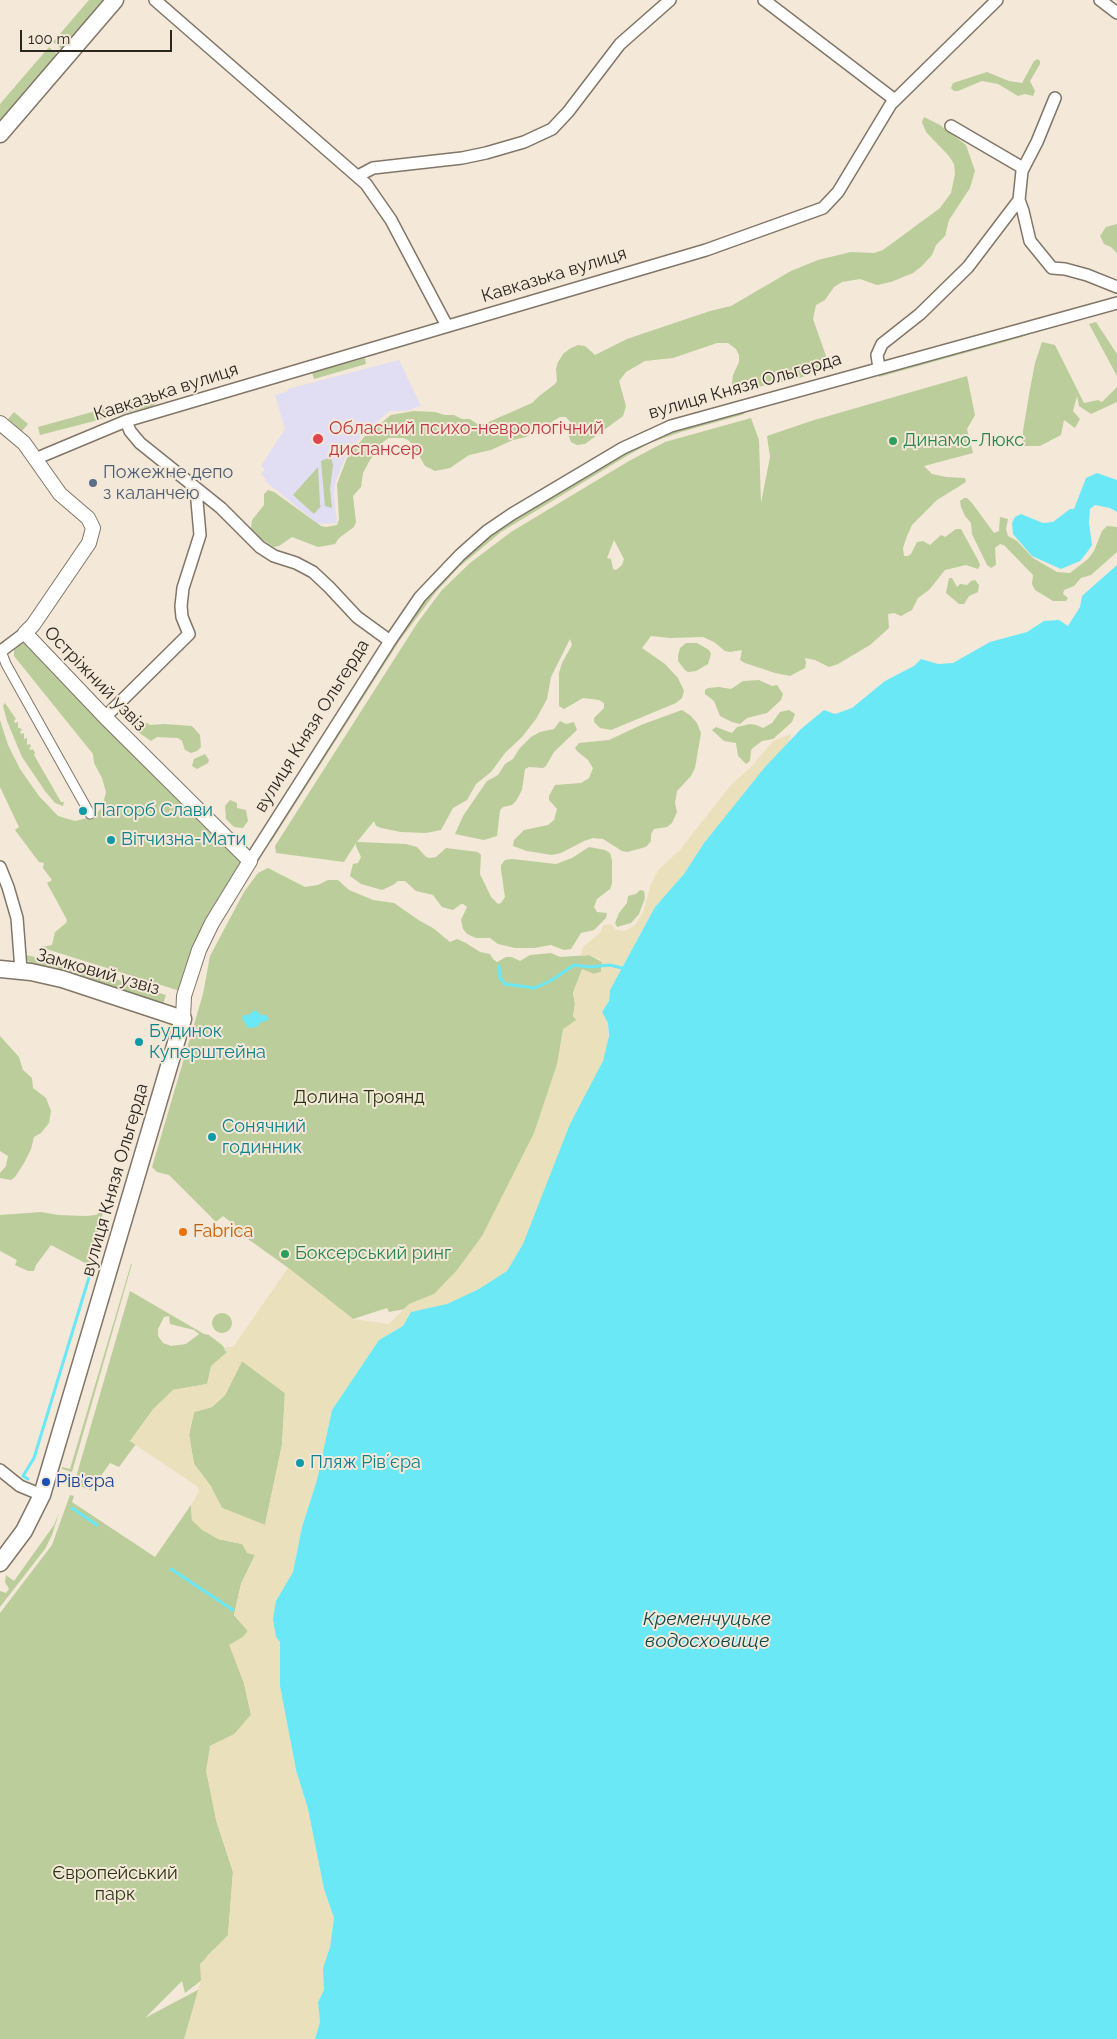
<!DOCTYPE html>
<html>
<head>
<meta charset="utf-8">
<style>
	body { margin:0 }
	#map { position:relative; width:1117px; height:2039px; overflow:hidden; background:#f4e8d8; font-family:Raleway,sans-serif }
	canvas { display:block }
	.scale { position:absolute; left:20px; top:30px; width:152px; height:22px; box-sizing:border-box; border:2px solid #2a2620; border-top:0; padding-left:6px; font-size:15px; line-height:18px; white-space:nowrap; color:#2a2620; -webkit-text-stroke:4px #f4e8d8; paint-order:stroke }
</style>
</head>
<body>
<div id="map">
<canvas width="1117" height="2039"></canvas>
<div class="scale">100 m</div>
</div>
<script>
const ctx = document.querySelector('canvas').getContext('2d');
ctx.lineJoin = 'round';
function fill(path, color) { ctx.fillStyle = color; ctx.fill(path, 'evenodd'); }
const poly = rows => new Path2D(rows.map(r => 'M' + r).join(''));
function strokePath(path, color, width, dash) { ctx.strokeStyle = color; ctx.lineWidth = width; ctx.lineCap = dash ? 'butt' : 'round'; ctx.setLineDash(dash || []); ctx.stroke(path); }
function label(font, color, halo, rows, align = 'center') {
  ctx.font = font + ' Raleway,sans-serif'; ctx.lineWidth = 4; ctx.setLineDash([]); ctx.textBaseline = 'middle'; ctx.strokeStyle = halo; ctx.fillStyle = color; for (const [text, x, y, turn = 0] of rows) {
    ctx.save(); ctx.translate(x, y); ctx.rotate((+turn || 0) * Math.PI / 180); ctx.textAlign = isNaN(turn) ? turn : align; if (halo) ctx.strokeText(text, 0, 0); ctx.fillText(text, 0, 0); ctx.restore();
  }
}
fill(poly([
	[399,360,421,406,406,411,389,411,349,448,335,483,334,495,337,523,318,524,265,481,266,479,261,474,265,469,261,466,285,429,275,395,288,391,288,389]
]), '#e1ddf3');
fill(poly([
	[89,0,106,0,63,50,53,42],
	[49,47,58,55,0,123,0,104],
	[1038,59,1040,61,1040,64,1030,81,1035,91,1033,96,1025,94,1018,96,998,84,982,81,958,91,954,91,951,88,953,83,987,72,1009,81,1022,83,1034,61],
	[924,117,940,125,966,145,975,171,970,188,949,220,945,236,936,245,932,255,922,266,913,273,891,282,877,285,860,279,842,282,834,287,825,300,816,305,813,319,826,356,822,367,819,370,800,378,743,390,738,389,732,384,733,375,739,362,739,355,736,349,728,343,717,343,673,358,645,361,626,372,619,381,626,406,623,416,585,444,577,445,571,442,568,434,570,422,566,417,560,417,526,437,513,440,491,450,469,455,450,468,435,471,425,466,413,445,408,440,403,438,389,438,383,442,370,460,363,473,361,487,353,496,356,522,354,527,339,538,335,544,318,547,292,537,279,546,274,547,257,536,251,529,252,520,264,505,264,494,268,490,274,492,321,526,326,527,337,525,339,519,337,484,347,458,364,437,391,415,414,411,435,412,445,415,454,415,462,419,470,419,477,424,484,424,532,403,538,397,555,384,557,381,556,369,558,362,564,353,571,348,578,345,585,346,595,355,627,339,710,311,731,306,791,271,818,260,851,252,874,253,883,250,940,208,951,193,955,174,954,164,949,156,926,132,922,122],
	[1117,224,1117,253,1111,247,1104,244,1100,236,1106,227],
	[1096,322,1117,354,1117,376,1089,324],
	[1034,330,1033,333,1022,337,879,377,878,372],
	[1042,342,1055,345,1084,403,1098,400,1102,402,1117,387,1117,402,1091,414,1079,406,1077,396,1073,411,1080,419,1075,428,1064,420,1061,435,1040,446,1023,446,1023,431,1030,389,1035,363],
	[365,358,366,364,314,379,312,373],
	[967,376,975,415,967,429,973,453,924,466,932,474,946,477,965,478,966,482,937,500,912,525,907,536,903,548,904,556,908,556,911,554,917,542,923,541,930,545,941,535,945,537,956,529,961,529,978,560,980,565,978,569,966,565,945,570,929,590,918,598,912,610,901,616,894,613,888,614,889,628,870,645,838,664,829,667,815,660,805,658,806,663,805,668,790,676,775,673,745,663,740,660,742,650,730,652,725,651,714,642,703,637,670,638,651,636,642,648,665,664,678,678,684,691,682,698,676,703,611,730,600,728,594,722,594,718,604,708,604,703,599,700,583,698,564,709,559,706,559,673,562,663,572,645,570,639,551,677,547,699,536,719,522,737,505,753,491,772,476,784,467,800,453,808,441,830,426,833,401,832,381,828,376,826,374,821,357,842,406,844,417,847,426,857,430,858,436,857,446,848,478,852,481,855,480,874,491,897,498,904,501,903,505,897,501,870,501,865,505,860,512,859,556,864,572,858,589,847,605,850,610,853,612,860,612,884,610,889,597,899,594,907,597,912,607,913,606,918,594,930,581,933,571,949,564,950,551,945,534,948,515,948,498,944,490,938,476,938,467,934,463,929,461,920,467,907,463,904,461,904,453,910,442,907,433,895,416,891,405,881,398,881,393,885,382,890,361,884,350,876,353,864,358,863,361,857,356,846,356,843,344,862,276,853,275,846,418,622,442,590,470,563,511,532,629,461,665,442,751,418,759,440,761,503,770,457,767,436,811,421],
	[614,540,624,559,622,565,616,570,613,569,611,559,607,558],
	[159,394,157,402,153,406,40,435,38,427,103,409,103,407],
	[739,411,745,414,681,432,650,443,625,457,501,532,459,567,436,592,400,640,271,842,271,836,412,615,443,577,479,543,512,520,633,448,677,428],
	[14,412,28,424,22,431,8,419],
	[331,457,333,465,330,489,332,508,325,506,321,461],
	[318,467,320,505,321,506,314,514,293,495],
	[964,498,967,498,972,503,994,533,999,531,1000,517,1008,519,1006,529,1008,536,1017,541,1033,558,1057,572,1070,573,1088,559,1094,551,1102,531,1107,526,1117,527,1117,552,1091,575,1081,578,1074,586,1064,590,1063,594,1068,598,1066,601,1053,601,1035,590,1032,584,1033,575,1004,545,1000,544,995,548,996,565,991,568,987,565,972,534,971,523,965,516,961,507,960,501],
	[949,578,952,578,957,587,960,584,967,585,971,581,975,580,979,585,978,592,969,596,964,604,959,604,946,593],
	[25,642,186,807,190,808,243,861,180,991,43,948,42,947,52,945,55,932,66,923,67,920,47,883,52,880,43,868,44,863,39,862,15,830,19,827,0,787,0,720,8,745,20,769,39,796,58,816,75,821,92,817,102,808,106,792,102,778,94,763,93,754,14,656,14,649],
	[686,643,697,643,709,650,711,654,708,664,696,671,688,672,685,670,678,661,678,656,680,648],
	[759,680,772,686,777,685,783,694,781,700,767,713,747,718,740,724,732,722,720,716,714,701,705,694,705,690,708,688,719,687,731,689,743,681],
	[5,703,16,719,14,721,15,723,18,722,18,728,20,728,22,730,20,732,21,734,24,733,24,739,27,738,27,745,30,744,31,747,29,748,31,750,33,749,35,753,34,755,61,802,64,802,63,806,55,803,45,791,22,757,7,721,3,706],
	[682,710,691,716,697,723,701,733,695,768,691,776,677,791,675,803,677,812,672,823,667,827,654,829,651,834,651,841,646,847,627,852,622,851,603,839,593,838,584,841,561,853,552,855,527,851,513,846,514,840,524,830,548,825,554,820,557,809,549,800,549,796,555,785,581,783,589,778,593,768,588,760,577,751,575,748,579,743,609,740,641,725],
	[789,710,795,714,792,722,773,739,762,741,754,747,751,750,750,761,746,764,738,756,736,743,724,741,712,730,716,727,732,733,737,727,750,724,756,725,763,728,772,723,780,712],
	[560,721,566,724,574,722,577,730,554,752,546,766,543,768,529,767,525,769,522,790,516,801,512,805,503,807,500,810,497,836,484,840,455,834,463,816,487,781,498,775,505,764,513,759,520,748,531,737,540,732,554,729],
	[134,723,147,723,150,725,164,724,192,726,200,735,201,747,197,751,191,753,185,750,182,741,178,738,157,737,151,741,135,730,132,725],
	[205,754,209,760,208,763,197,769,192,766,194,759],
	[230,800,237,803,237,808,246,810,248,821,243,828,234,827,226,819,225,806],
	[268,868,305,887,318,885,328,880,338,880,349,890,373,900,394,903,420,921,433,928,450,942,457,939,466,943,480,952,490,954,493,959,497,962,506,957,512,957,520,961,530,955,551,953,560,957,589,955,602,962,601,972,594,974,582,970,573,993,575,1004,573,1016,578,1020,491,1267,405,1309,389,1312,387,1308,353,1319,287,1267,234,1229,236,1226,223,1216,216,1222,169,1175,157,1172,152,1167,203,994,210,956,244,892,258,873],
	[640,890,644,891,645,898,639,914,631,923,617,927,615,923,619,913,627,903,628,896,636,894],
	[25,955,62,962,166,995,163,1004,31,963,27,960],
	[0,1036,19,1057,23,1070,32,1078,33,1088,46,1098,51,1111,49,1123,41,1133,34,1137,31,1149,24,1163,15,1177,11,1180,0,1178,0,1173,6,1166,8,1156,0,1151],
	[104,1209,89,1265,51,1245,36,1265,34,1271,28,1271,15,1265,17,1260,0,1251,0,1215,41,1212,58,1215,86,1216,96,1215],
	[131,1264,132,1264,72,1472,62,1469,62,1467,70,1469],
	[130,1291,204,1334,209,1335,222,1345,228,1353,207,1384,173,1390,130,1441,136,1444,119,1467,110,1463,91,1490,74,1484],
	[169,1316,170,1324,194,1330,199,1334,186,1344,171,1346,163,1343,158,1336,158,1329,164,1317],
	'212 1323a10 10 0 1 1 20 0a10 10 0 1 1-20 0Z',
	[242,1361,285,1393,282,1445,265,1525,222,1508,210,1485,194,1464,189,1435,194,1412,212,1407,225,1395],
	[70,1495,74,1496,72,1502,155,1557,191,1505,192,1520,218,1539,242,1544,255,1555,241,1584,234,1615,248,1631,243,1637,230,1645,244,1683,251,1715,244,1723,272,1762,231,1736,210,1746,216,1820,233,1872,228,1936,207,1956,203,1979,185,1993,182,1981,145,2018,209,1984,221,2039,0,2039,0,1613,52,1545],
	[59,1513,52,1535,45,1549,0,1607,0,1591,6,1593,9,1589,5,1582,6,1575,14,1581,54,1525]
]), '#bacd9a');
fill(poly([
	[791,734,789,742,765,768,704,843,684,874,655,907,610,990,609,1001,602,1012,608,1023,608,1042,617,1049,516,1279,447,1305,411,1312,403,1326,379,1340,332,1410,317,1480,302,1527,293,1572,276,1601,276,1637,280,1642,280,1686,296,1770,308,1809,324,1889,334,1918,330,1947,324,1968,324,1990,318,2002,320,2022,317,2033,315,2039,184,2039,201,1980,200,1964,228,1935,233,1872,216,1820,206,1771,210,1746,234,1734,251,1715,244,1683,229,1645,243,1637,248,1631,234,1615,241,1584,255,1555,247,1553,242,1544,218,1539,202,1530,192,1520,191,1505,199,1492,198,1487,130,1441,153,1409,173,1390,207,1384,211,1366,227,1352,224,1350,227,1347,233,1347,288,1268,353,1319,389,1324,409,1304,434,1294,457,1270,482,1236,534,1133,557,1064,563,1029,576,1020,573,1016,575,1004,573,993,582,969,594,974,601,972,602,962,600,959,589,955,581,956,583,947,601,932,603,925,611,924,616,930,625,931,635,925,643,912,651,884,659,869,679,851,731,785,752,766,773,741],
	[242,1361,285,1393,282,1445,265,1525,222,1508,210,1485,194,1464,189,1435,194,1412,212,1407,225,1395]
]), '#eae1bc');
fill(poly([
	[1097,473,1117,480,1117,512,1110,508,1095,505,1090,509,1089,523,1092,545,1088,551,1080,561,1061,569,1032,556,1013,534,1012,523,1015,517,1021,514,1043,523,1053,522,1070,509,1074,509,1086,478],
	[1117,565,1117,2039,315,2039,320,2022,318,2002,324,1990,323,1968,330,1947,334,1918,324,1889,308,1809,296,1770,280,1686,280,1642,276,1637,273,1619,276,1601,293,1572,302,1527,317,1480,332,1410,379,1340,403,1326,411,1312,447,1304,479,1289,507,1271,523,1244,570,1124,603,1061,609,1036,608,1023,602,1012,609,1001,610,990,655,907,684,874,704,843,765,767,801,729,824,710,835,714,852,708,885,681,914,666,921,659,938,664,953,663,990,642,1027,632,1044,621,1059,620,1068,626,1080,607,1082,596],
	[256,1010,260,1015,266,1015,269,1019,267,1021,261,1022,257,1027,248,1028,242,1018,244,1015,249,1015,253,1011]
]), '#6ae8f6');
strokePath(poly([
	[499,966,500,978,505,984,535,988,552,980,574,965,590,967,610,965,622,968],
	[28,1479,23,1476,34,1458,94,1261],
	[72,1508,97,1525],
	[171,1569,233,1610]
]), '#6ae8f6', 3);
const pedestrian = poly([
	[1,651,6,664,90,814]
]);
const minor = poly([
	[155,0,366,184,391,220,447,326],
	[764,0,895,100],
	[1100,0,1117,13],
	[1055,98,1037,142,1022,171,1019,200,1023,211,1030,241,1052,268,1065,269,1087,275,1117,287],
	[951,126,1023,168],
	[358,176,373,168,462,158,486,153,524,142,552,129,568,112,620,44,670,0],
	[879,368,877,355,882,344,920,314,968,267,1019,200],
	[126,421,130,431,140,443,221,508,260,547,274,556,296,563,313,572,329,587,357,617,390,641],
	[35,459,126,421,706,250,823,208,838,192,891,104,997,0],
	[0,650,1,651,25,633],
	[105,717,189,634,182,617,181,606,183,588,200,535,197,501,199,491],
	[250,861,390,641,420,597,460,555,487,531,512,514,623,448,671,426,1117,303],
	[0,867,8,887,17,918,21,970],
	[0,1470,20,1486,42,1495]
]);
const tertiary = poly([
	[0,423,24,443,60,494,88,518,93,528,89,543,33,625,25,633,105,717,250,861,212,923,199,950,184,996,183,1019]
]);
const secondary = poly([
	[0,134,115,0],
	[0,969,31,972,62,979,183,1019,42,1495,24,1531,0,1563]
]);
strokePath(pedestrian, '#817667', 11);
strokePath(minor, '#817667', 14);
strokePath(tertiary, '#817667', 16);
strokePath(secondary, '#817667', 19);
strokePath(pedestrian, '#fff', 9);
strokePath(minor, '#fff', 11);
strokePath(tertiary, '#fff', 14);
strokePath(secondary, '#fff', 16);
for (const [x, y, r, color] of [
	[318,439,6,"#e0444e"],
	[893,441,5,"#2e9e5b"],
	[93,483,5,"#5c6f8a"],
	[83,811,5,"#0f9aa8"],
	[111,840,5,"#0f9aa8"],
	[139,1042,5,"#0f9aa8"],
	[212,1137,5,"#0f9aa8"],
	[183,1232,5,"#e8710a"],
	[285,1254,5,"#2e9e5b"],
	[300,1463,5,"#0f9aa8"],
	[46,1482,5,"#1a4fb4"]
]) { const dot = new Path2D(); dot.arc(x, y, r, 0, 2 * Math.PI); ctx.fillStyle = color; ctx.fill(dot); strokePath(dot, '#f4e8d8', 2); }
label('18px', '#2a2620', '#f4e8d8', [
	["Кавказька вулиця",554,275,-17],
	["вулиця Князя Ольгерда",745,386,-16],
	["Кавказька вулиця",166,392,-18],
	["Остріжний узвіз",95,679,46],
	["вулиця Князя Ольгерда",312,726,-58],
	["Замковий узвіз",98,972,16],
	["вулиця Князя Ольгерда",115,1180,-74]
]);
label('18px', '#be3a42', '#f4e8d8', [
	["Обласний психо-неврологічний",329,429],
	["диспансер",329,450]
], 'left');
label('18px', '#27864d', '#f4e8d8', [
	["Динамо-Люкс",903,441],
	["Боксерський ринг",295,1254]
], 'left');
label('18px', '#4e5e75', '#f4e8d8', [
	["Пожежне депо",103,473],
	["з каланчею",103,494]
], 'left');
label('18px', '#0d838f', '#f4e8d8', [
	["Пагорб Слави",93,811],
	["Вітчизна-Мати",121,840],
	["Будинок",149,1032],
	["Куперштейна",149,1053],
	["Сонячний",222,1127],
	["годинник",222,1148],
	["Пляж Рівʼєра",310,1463]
], 'left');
label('18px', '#2a3613', '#f4e8d8', [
	["Долина Троянд",359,1098],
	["Європейський",115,1874],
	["парк",115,1895]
]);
label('18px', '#c56008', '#f4e8d8', [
	["Fabrica",193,1232]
], 'left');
label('18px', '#164399', '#f4e8d8', [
	["Рів'єра",56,1482]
], 'left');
label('italic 19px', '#0e484e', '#f4e8d8', [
	["Кременчуцьке",707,1619],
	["водосховище",707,1641]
]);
</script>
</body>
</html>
